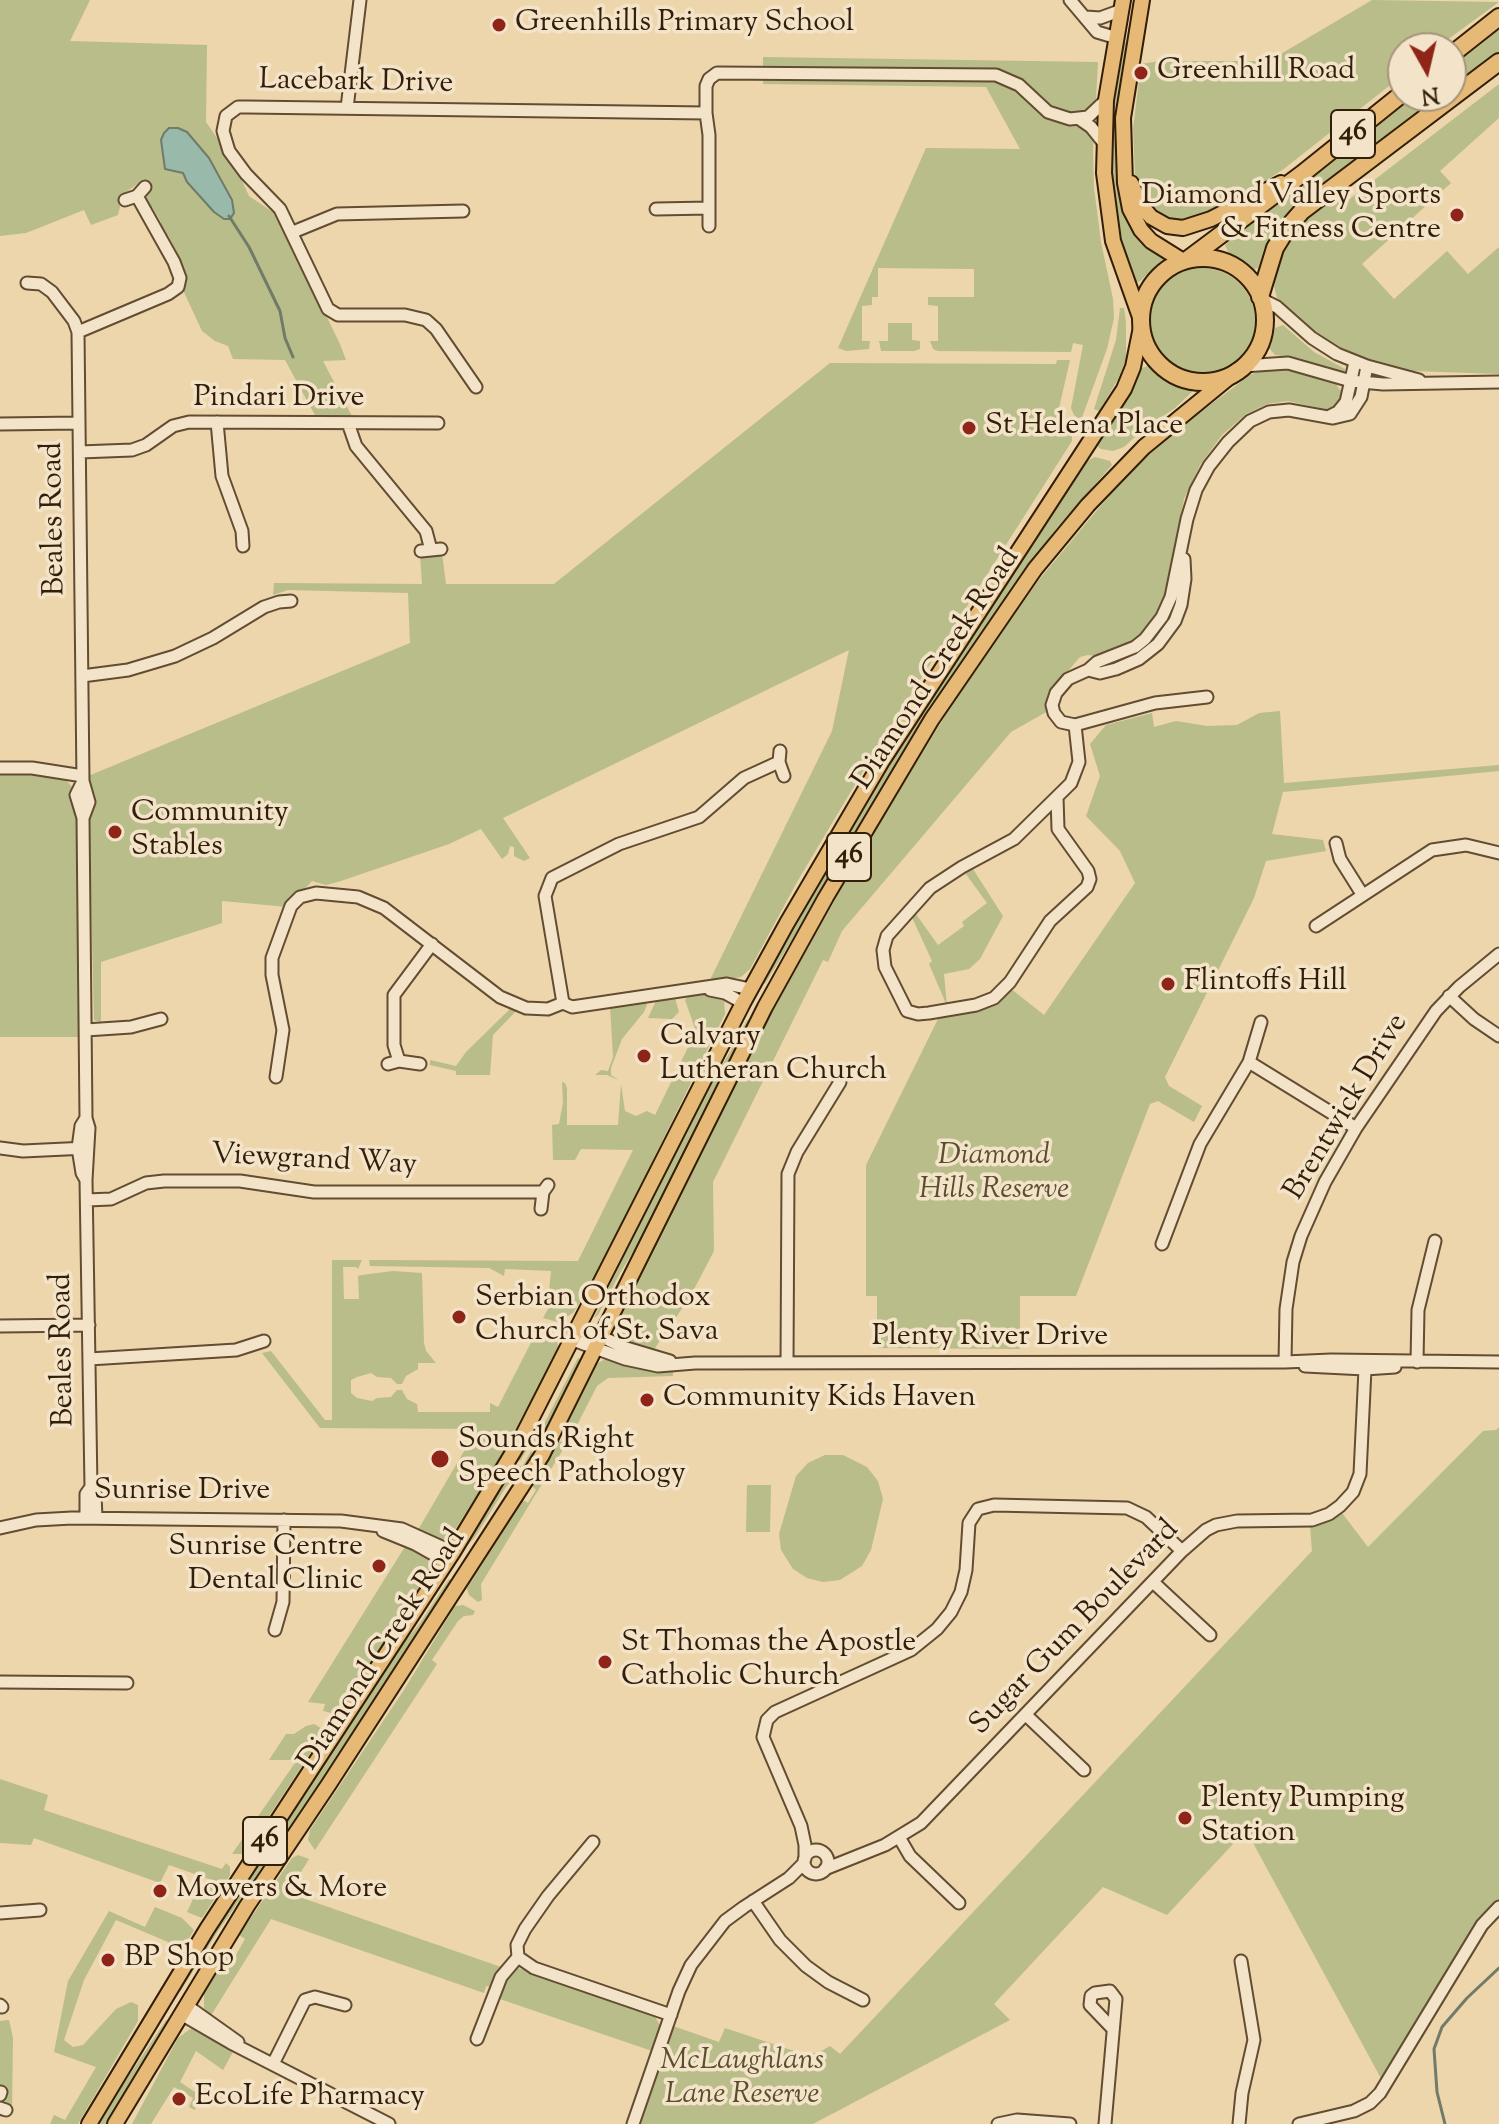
<!DOCTYPE html>
<html>
<head>
<meta charset="utf-8">
<style>
	body { margin:0 }
	#map { position:relative; width:1499px; height:2124px; overflow:hidden; background:#edd5ac; font-family:"Sorts Mill Goudy",serif }
	canvas { display:block }
	.north { position:absolute; left:1387px; top:32px; width:80px; height:80px; box-sizing:border-box; background:#f3e4c9; border:2px solid #a6957c; border-radius:50%; rotate:172deg; font-size:22px; font-weight:700; line-height:32px; text-align:center; color:#331e09 }
	.north::after { content:''; display:block; margin:auto; width:28px; height:36px; background:#8f2418; clip-path:polygon(50% 0,100% 100%,50% 72%,0 100%) }
</style>
</head>
<body>
<div id="map">
<canvas width="1499" height="2124"></canvas>
<div class="north">N</div>
</div>
<script>
const ctx = document.querySelector('canvas').getContext('2d');
ctx.lineJoin = 'round';
function fill(path, color) { ctx.fillStyle = color; ctx.fill(path, 'evenodd'); }
const poly = rows => new Path2D(rows.map(r => 'M' + r).join(''));
function strokePath(path, color, width, dash) { ctx.strokeStyle = color; ctx.lineWidth = width; ctx.lineCap = dash ? 'butt' : 'round'; ctx.setLineDash(dash || []); ctx.stroke(path); }
function label(font, color, halo, rows, align = 'center') {
  ctx.font = font + ' "Sorts Mill Goudy",serif'; ctx.lineWidth = 7; ctx.setLineDash([]); ctx.textBaseline = 'middle'; ctx.strokeStyle = halo; ctx.fillStyle = color; for (const [text, x, y, turn = 0] of rows) {
    ctx.save(); ctx.translate(x, y); ctx.rotate((+turn || 0) * Math.PI / 180); ctx.textAlign = isNaN(turn) ? turn : align; if (halo) ctx.strokeText(text, 0, 0); ctx.fillText(text, 0, 0); ctx.restore();
  }
}
fill(poly([
	[0,0,90,0,70,41,207,45,206,122,233,161,249,196,277,215,340,344,346,360,323,361,353,418,316,417,285,360,233,359,228,346,215,341,202,331,183,290,186,280,179,264,181,260,168,235,164,235,159,226,161,222,152,207,148,207,146,198,151,189,144,179,118,198,120,207,118,215,91,225,84,210,26,233,0,236],
	[1372,0,1499,2,1436,48,1403,48,1403,75,1285,168,1227,207,1206,218,1175,223,1155,214,1138,191,1135,174,1133,129,1141,64,1160,61,1269,61],
	[1499,30,1499,52,1451,88,1451,68],
	[1130,37,1119,177,1165,258,1139,282,1132,281,1124,260,1110,177,1110,117,1121,47],
	[763,57,1098,62,1093,152,1094,188,1101,242,1113,299,1114,318,1107,349,1081,420,1074,415,1071,408,1083,345,1073,343,1071,352,938,351,933,349,930,341,938,341,938,306,928,305,928,297,974,297,974,269,878,268,878,297,872,297,872,305,862,306,862,341,870,341,869,349,846,351,838,348,926,148,1020,149,986,87,763,84],
	[1499,84,1499,118,1440,171,1451,183,1362,264,1394,299,1447,251,1468,274,1499,247,1499,374,1411,371,1376,363,1337,346,1296,318,1277,298,1274,286,1282,254,1301,224,1336,196,1343,204],
	[1415,96,1441,96,1307,195,1276,228,1264,249,1258,268,1252,270,1228,252,1225,245,1238,234,1281,200,1302,187],
	'1149 321a53 53 0 1 1 106 0a53 53 0 1 1-106 0Z',
	[1120,308,1124,308,1126,323,1126,359,1118,379,1099,411,1094,409,1116,340],
	[888,323,912,323,912,340,920,341,920,349,914,351,881,351,879,341,888,341],
	[1283,325,1314,352,1345,369,1344,373,1296,358,1275,355,1269,348,1275,328],
	[1057,360,1070,360,1059,408,1063,423,1072,434,1072,441,878,746,797,882,750,969,741,977,709,982,832,731,849,650,503,818,530,858,524,861,514,856,514,847,510,846,508,854,502,859,481,829,449,844,341,881,326,885,312,881,288,907,222,901,222,923,101,962,101,1022,94,1020,88,776,410,643,408,593,288,590,273,595,274,583,422,584,420,555,442,553,446,584,554,584,830,363,1056,364],
	[1150,365,1164,377,1190,388,1192,392,1174,409,1147,426,1124,447,1113,451,1101,449,1097,446,1131,393,1142,368],
	[1264,368,1295,370,1335,383,1341,391,1341,399,1337,406,1329,410,1288,401,1267,404,1246,414,1222,435,1200,465,1184,499,1166,600,1149,628,1131,644,1100,656,1088,655,1080,657,1050,692,1048,711,1011,732,842,931,828,962,823,960,713,1182,714,1251,690,1297,653,1351,623,1340,617,1329,619,1321,753,1046,868,841,953,703,1038,581,1128,473,1185,424,1250,375],
	[1095,457,1110,461,1112,465,1056,529,999,609,924,723,765,984,761,982,851,821,1009,576,1087,461],
	[1280,711,1284,783,1499,765,1499,771,1283,792,1272,834,1323,840,1326,851,1266,861,1254,898,1165,1077,1169,1086,1202,1106,1194,1122,1158,1101,1150,1104,1076,1296,1020,1296,1020,1349,877,1348,877,1296,866,1296,866,1165,940,1015,1010,988,1044,1015,1135,883,1120,851,1086,816,1100,776,1090,744,1106,725,1152,713,1154,727,1176,721,1207,726,1237,725,1259,713],
	[0,772,31,773,66,780,73,788,78,814,80,1037,0,1037],
	[971,866,1003,916,980,959,969,969,944,974,947,1006,929,964,932,961,910,913,913,910,938,945,964,926,962,922,987,903,963,870],
	[710,993,724,999,725,1014,590,1287,573,1313,558,1322,543,1318,555,1296,549,1292,551,1271,505,1269,504,1276,489,1268,370,1266,369,1260,578,1261,633,1150,581,1149,575,1160,553,1160,552,1125,559,1124,563,1103,562,1082,565,1083,567,1088,567,1125,618,1125,621,1084,625,1111,636,1116,647,1111,655,1115,696,1031,685,1000,688,996],
	[675,998,679,1012,672,1019,648,1018,656,1001],
	[645,1002,647,1005,644,1012,622,1039,611,1068,611,1075,618,1080,607,1075,595,1075,601,1070,608,1071,613,1057,610,1005],
	[512,1007,518,1009,493,1035,490,1075,456,1075,456,1071,430,1065,430,1060,456,1066,466,1052],
	[747,1020,751,1022,648,1227,620,1273,598,1315,594,1318,670,1159,710,1083,729,1054],
	[332,1260,362,1260,358,1269,356,1267,343,1267,344,1299,359,1299,358,1276,362,1275,393,1271,422,1273,424,1343,426,1351,436,1363,418,1363,418,1369,406,1376,402,1384,397,1384,391,1378,377,1377,371,1373,357,1377,351,1380,351,1393,357,1398,372,1401,377,1398,391,1397,397,1390,402,1390,407,1399,417,1404,418,1412,490,1412,490,1403,498,1407,538,1329,553,1337,557,1342,559,1349,521,1423,455,1530,446,1539,440,1539,418,1530,477,1429,320,1428,262,1353,271,1351,325,1420,332,1420],
	[609,1357,657,1370,673,1371,673,1376,608,1378,597,1386,573,1433,567,1425,598,1363],
	[578,1358,583,1360,536,1449,530,1445,520,1461,518,1460,545,1422],
	[1499,1427,1499,1902,1481,1919,1395,2062,1391,2062,1393,2066,1383,2082,1246,1830,1167,1915,1103,1887,994,2004,1010,2020,813,2124,640,2124,673,2026,719,2042,725,2028,800,2053,818,2053,830,2046,840,2054,1312,1551,1310,1525,1325,1522,1342,1513,1368,1547,1483,1431,1496,1430],
	[558,1441,567,1443,481,1584,482,1600,478,1602,469,1595,467,1588,523,1500,528,1503,536,1490,532,1486],
	[531,1451,533,1453,529,1461,506,1487,475,1537,468,1545,465,1543,515,1464,522,1467],
	[825,1455,843,1455,867,1467,878,1481,883,1499,871,1550,862,1566,840,1580,823,1582,807,1578,793,1569,781,1550,779,1534,796,1476,808,1463],
	[747,1485,771,1485,770,1532,746,1532],
	[406,1545,426,1555,430,1564,428,1572,349,1699,336,1714,323,1711,325,1704,308,1702],
	[449,1579,453,1581,343,1753,218,1931,183,1987,181,1991,177,1989,389,1661,420,1623],
	[463,1605,475,1611,473,1615,464,1616,458,1621,432,1660,437,1664,315,1850,308,1840,310,1830,404,1690,455,1606],
	[314,1724,321,1728,323,1734,244,1854,232,1854,297,1760,269,1760,286,1734,294,1734,306,1726],
	[0,1779,48,1795,44,1810,222,1869,226,1863,230,1867,230,1875,202,1918,187,1912,195,1895,207,1899,210,1893,206,1891,212,1880,169,1865,160,1883,34,1838,31,1845,0,1843],
	[298,1855,309,1859,288,1893,501,1967,491,1987,486,1986,484,1993,271,1919,210,2017,204,2008,204,1994,230,1952,236,1955,245,1939,239,1935,292,1858],
	[155,1907,182,1918,194,1930,184,1947,167,1946,168,1942,116,1920,84,1980,64,2040,73,2047,83,2045,116,2009,131,2002,138,2005,138,2021,78,2124,50,2124,54,2115,65,2120,96,2067,54,2052,68,1981,109,1911,145,1927],
	[518,1968,654,2015,660,2025,652,2051,497,1998,505,1977,511,1969],
	[9,2020,13,2038,12,2109,5,2102,0,2090,0,2021],
	[166,2020,169,2021,108,2124,97,2124],
	[190,2029,202,2031,234,2050,223,2070,196,2051,180,2082,198,2094,205,2088,197,2102,195,2110,189,2107,193,2098,174,2087,151,2124,132,2124,178,2038]
]), '#b8bd89');
const water = poly([
	[169,128,178,128,187,132,209,158,232,200,234,213,230,219,224,219,214,212,187,182,183,173,165,169,161,140,164,133,169,128]
]);
fill(water, '#99b9aa');
strokePath(water, '#707b6a', 2);
strokePath(poly([
	[229,216,249,247,280,311,285,338,293,357],
	[1445,2124,1437,2092,1434,2049,1442,2027,1467,1998,1499,1968]
]), '#707b6a', 3);
const minor = poly([
	[1070,0,1097,32,1117,38],
	[1086,17,1100,18,1122,10],
	[347,108,360,0],
	[1081,120,1091,127,1103,142],
	[125,200,137,196,145,187],
	[656,209,709,208],
	[709,226,709,135,706,113,706,86,709,79,717,73,996,75,1019,85,1048,112,1070,119,1088,117,1106,100],
	[293,232,337,214,463,211],
	[27,283,41,284,52,292,74,321,78,332,83,781,89,802,83,818],
	[1261,299,1277,307,1312,338,1337,354,1367,366,1419,380],
	[78,332,168,294,178,287,180,278,174,262,137,196],
	[1243,366,1288,363,1351,381,1383,384,1499,382],
	[476,387,436,329,426,320,405,315,338,315,328,309,280,209,246,174,229,151,223,131,226,116,238,107,247,107,706,113],
	[1328,417,1338,412,1346,402,1355,362],
	[217,422,222,476,242,531,243,546],
	[348,423,356,446,426,531,431,550],
	[0,424,79,423],
	[80,452,132,450,146,445,173,426,189,422,438,423],
	[421,551,441,549],
	[1088,670,1100,673,1116,669,1139,659,1158,644,1175,621,1181,605,1185,579,1184,559],
	[82,676,128,670,175,656,213,638,264,607,279,602,291,601],
	[1207,697,1155,703,1075,725,1061,722,1054,713,1052,705,1056,693,1068,679,1088,670,1097,662,1135,647,1145,639,1162,617,1171,597,1187,519,1196,490,1209,466,1228,442,1250,421,1269,412,1289,410,1333,418,1350,414,1361,397,1367,366],
	[780,751,779,762,784,776],
	[0,768,32,768,83,776],
	[83,781,76,795,83,818,86,1118,89,1128,86,1180,91,1487,95,1494,96,1518],
	[1057,797,1058,829,1088,871,1090,879,1087,887,1050,921,1010,982,994,998,976,1005,929,1013,918,1014,907,1011,885,967,883,950,887,936,930,888,962,867,1014,839,1071,783,1079,762,1075,725],
	[1336,843,1340,859,1362,894],
	[1316,926,1432,850,1466,845,1499,853],
	[710,990,725,993,743,1003],
	[1449,996,1474,1019,1499,1036],
	[563,1003,545,896,552,878,619,844,699,817,744,778,779,762],
	[86,1030,131,1027,161,1019],
	[399,1061,394,1045,394,995,432,944],
	[1249,1062,1356,1128],
	[388,1064,399,1061,420,1064],
	[276,1077,283,1030,272,975,272,958,291,906,300,897,316,893,358,897,384,908,500,997,526,1008,548,1009,563,1003,572,1007,727,984,750,989],
	[0,1148,23,1151,87,1148],
	[86,1180,82,1173,78,1148,81,1126,86,1118],
	[87,1200,111,1199,146,1183,164,1181,240,1181,314,1192,543,1192],
	[541,1209,543,1192,548,1185],
	[1162,1244,1200,1144,1249,1062,1261,1022],
	[0,1326,89,1325],
	[579,1326,623,1347,670,1361],
	[573,1340,625,1359,658,1366,695,1363,1285,1362,1331,1360,1499,1362],
	[89,1359,236,1350,264,1341],
	[1285,1362,1286,1309,1293,1262,1301,1236,1325,1182,1356,1128,1436,1011,1459,987,1499,954],
	[1417,1362,1418,1310,1435,1241],
	[787,1363,788,1174,797,1152,840,1082],
	[1305,1366,1365,1369,1395,1367],
	[86,1518,86,1494,91,1487],
	[0,1528,36,1520,72,1518,341,1521,402,1529,453,1552],
	[383,1531,415,1544,447,1562],
	[1153,1582,1210,1635],
	[275,1630,283,1602,284,1520],
	[0,1682,127,1683],
	[1026,1715,1084,1770],
	[899,1837,910,1856,959,1903],
	'804 1862a12 12 0 1 1 24 0a12 12 0 1 1-24 0Z',
	[805,1859,805,1845,801,1826,763,1737,767,1720,775,1712,911,1650,937,1629,951,1612,961,1592,966,1570,969,1523,978,1509,994,1505,1127,1508,1146,1517,1182,1551],
	[825,1869,885,1845,921,1823,1182,1551,1206,1530,1216,1525,1237,1521,1312,1520,1329,1514,1340,1506,1353,1492,1360,1474,1365,1369],
	[753,1901,780,1940,806,1966,828,1982,863,2000],
	[0,1913,40,1910],
	[518,1957,534,1968,671,2015],
	[518,1957,517,1945,525,1929,548,1896,593,1842],
	[0,2005,2,2007],
	[186,2005,238,2042],
	[181,2014,231,2043,389,2124],
	[477,2039,501,1977,518,1957],
	[273,2064,305,2000,315,1997,345,2005],
	[0,2095,1,2092],
	[0,2108,6,2110],
	[633,2124,679,1991,691,1965,725,1921,744,1907,789,1878,804,1863],
	[998,2124,1017,2120,1070,2124],
	[1105,2124,1116,1999,1110,1991,1095,1993,1091,1996,1090,2005,1113,2029],
	[1239,2124,1242,2093,1254,2040,1241,1961],
	[1299,2124,1354,2111,1370,2103,1380,2093,1482,1925,1499,1907]
]);
const major = poly([
	[1123,0,1106,100,1104,173,1113,241,1141,320],
	[1142,0,1123,118,1125,183,1130,209,1141,230,1151,241,1183,261],
	[1131,183,1140,204,1151,217,1167,226,1183,228,1211,219,1281,183],
	[89,2124,207,1929,453,1552,521,1439,743,1003,787,923,882,761,1124,389,1133,367,1141,327],
	[115,2124,247,1906,329,1784,542,1455,765,1007,826,897,932,719,1035,569,1088,505,1144,447,1238,370]
]);
const highway = poly([
	[1451,55,1499,17],
	'1141 320a62 62 0 1 1 124 0a62 62 0 1 1-124 0Z',
	[1187,260,1302,174,1403,93],
	[1260,297,1275,248,1288,227,1302,211,1499,62]
]);
strokePath(minor, '#624c32', 15);
strokePath(major, '#331e09', 18);
strokePath(highway, '#331e09', 20);
strokePath(minor, '#f3e4c9', 11);
strokePath(major, '#e6ba76', 14);
strokePath(highway, '#e6ba76', 16);
for (const [x, y, r, color] of [
	[499,25,8,"#8f2418"],
	[1141,73,8,"#8f2418"],
	[1457,215,8,"#8f2418"],
	[969,428,8,"#8f2418"],
	[115,832,8,"#8f2418"],
	[1168,984,8,"#8f2418"],
	[644,1056,8,"#8f2418"],
	[459,1317,8,"#8f2418"],
	[647,1400,8,"#8f2418"],
	[440,1459,10,"#8f2418"],
	[379,1566,8,"#8f2418"],
	[605,1662,8,"#8f2418"],
	[1185,1818,8,"#8f2418"],
	[160,1891,8,"#8f2418"],
	[108,1960,8,"#8f2418"],
	[179,2099,8,"#8f2418"]
]) { const dot = new Path2D(); dot.arc(x, y, r, 0, 2 * Math.PI); ctx.fillStyle = color; ctx.fill(dot); strokePath(dot, '#f3e4c9', 3); }
for (const [x, y, w] of [
	[1353,134,44],
	[849,857,44],
	[265,1841,44]
]) { const box = new Path2D(); box.roundRect(x - w / 2, y - 24, w, 48, 6); ctx.fillStyle = '#f3e4c9'; ctx.fill(box); strokePath(box, '#331e09', 2); }
label('bold 28px', '#331e09', null, [
	["46",1353,134],
	["46",849,857],
	["46",265,1841]
]);
label('30px', '#331e09', '#f3e4c9', [
	["Greenhills Primary School",515,25],
	["Greenhill Road",1157,73],
	["Diamond Valley Sports",1441,198,"right"],
	["& Fitness Centre",1441,232,"right"],
	["St Helena Place",985,428],
	["Community",131,815],
	["Stables",131,849],
	["Flintoffs Hill",1184,984],
	["Calvary",660,1039],
	["Lutheran Church",660,1073],
	["Serbian Orthodox",475,1300],
	["Church of St. Sava",475,1334],
	["Community Kids Haven",663,1400],
	["Sounds Right",458,1442],
	["Speech Pathology",458,1476],
	["Sunrise Centre",363,1549,"right"],
	["Dental Clinic",363,1583,"right"],
	["St Thomas the Apostle",621,1645],
	["Catholic Church",621,1679],
	["Plenty Pumping",1201,1801],
	["Station",1201,1835],
	["Mowers & More",176,1891],
	["BP Shop",124,1960],
	["EcoLife Pharmacy",195,2099]
], 'left');
label('30px', '#331e09', '#f3e4c9', [
	["Lacebark Drive",356,84,1],
	["Pindari Drive",279,400],
	["Beales Road",56,519,-91],
	["Diamond Creek Road",938,670,-57],
	["Brentwick Drive",1348,1108,-59],
	["Viewgrand Way",314,1162,3],
	["Plenty River Drive",990,1339],
	["Beales Road",65,1350,-91],
	["Sunrise Drive",182,1493],
	["Sugar Gum Boulevard",1076,1629,-46],
	["Diamond Creek Road",384,1651,-57]
]);
label('italic 30px', '#5b4e2f', '#f3e4c9', [
	["Diamond",994,1158],
	["Hills Reserve",994,1192],
	["McLaughlans",742,2063],
	["Lane Reserve",742,2097]
]);
</script>
</body>
</html>
